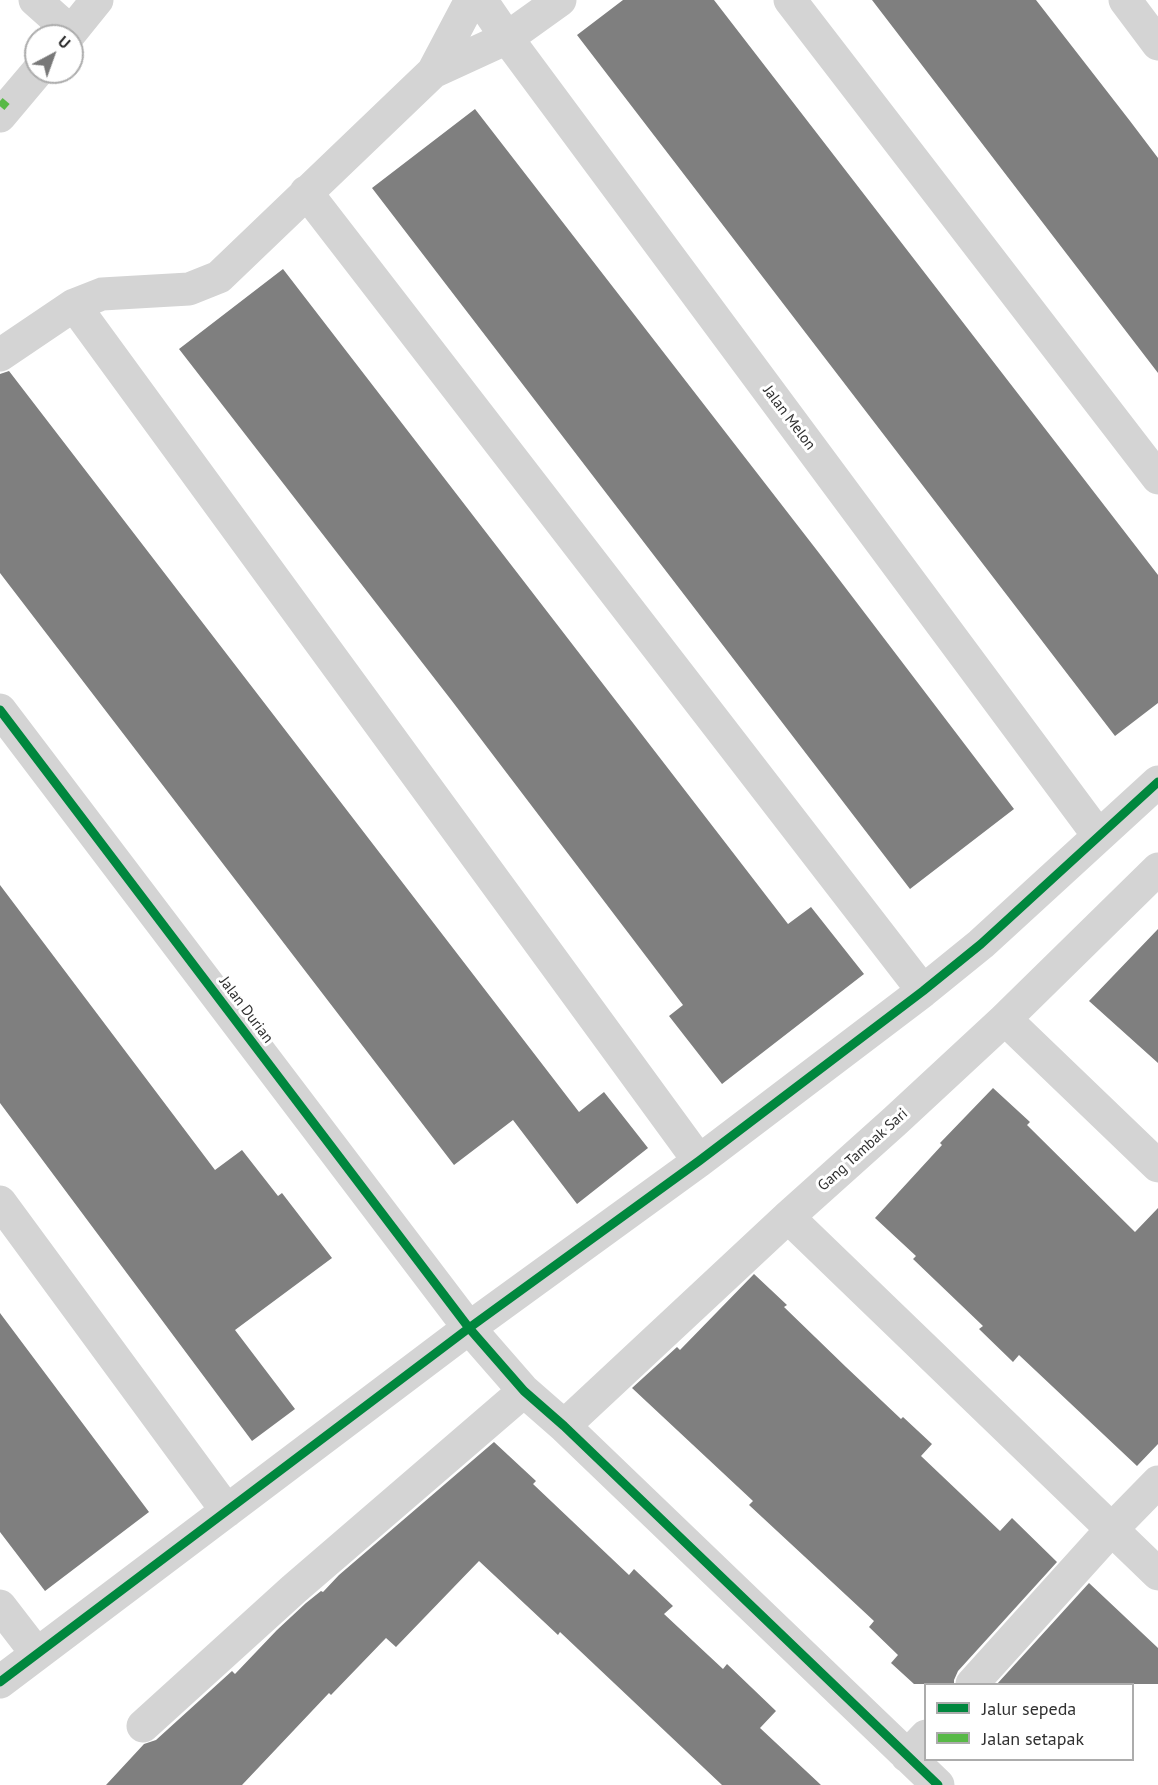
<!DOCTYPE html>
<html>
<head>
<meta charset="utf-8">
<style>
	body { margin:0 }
	#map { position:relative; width:1158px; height:1785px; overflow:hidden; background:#fff; font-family:"PT Sans",sans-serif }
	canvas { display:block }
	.legend { position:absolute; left:924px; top:1683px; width:210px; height:78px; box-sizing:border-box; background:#fff; border:2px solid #acacac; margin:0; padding:8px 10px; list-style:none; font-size:18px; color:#303030 }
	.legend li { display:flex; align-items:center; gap:12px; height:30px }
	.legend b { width:30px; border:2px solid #acacac }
	.north { position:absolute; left:24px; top:24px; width:60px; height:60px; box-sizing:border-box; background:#fff; border:2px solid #acacac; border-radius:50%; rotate:41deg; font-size:16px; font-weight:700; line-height:24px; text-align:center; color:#303030 }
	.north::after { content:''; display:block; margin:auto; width:21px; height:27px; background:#787878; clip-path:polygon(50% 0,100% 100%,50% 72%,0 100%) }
</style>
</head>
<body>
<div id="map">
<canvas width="1158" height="1785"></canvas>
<ul class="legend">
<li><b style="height:8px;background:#00873e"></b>Jalur sepeda</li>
<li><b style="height:8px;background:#58b947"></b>Jalan setapak</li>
</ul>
<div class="north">U</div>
</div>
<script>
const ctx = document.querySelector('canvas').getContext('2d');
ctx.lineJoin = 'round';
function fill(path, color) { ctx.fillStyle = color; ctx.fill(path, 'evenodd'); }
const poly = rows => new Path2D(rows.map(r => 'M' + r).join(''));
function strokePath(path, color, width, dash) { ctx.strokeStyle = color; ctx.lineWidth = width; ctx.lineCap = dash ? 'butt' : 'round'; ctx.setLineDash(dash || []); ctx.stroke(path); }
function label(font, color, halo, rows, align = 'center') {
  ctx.font = font + ' "PT Sans",sans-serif'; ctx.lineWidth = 6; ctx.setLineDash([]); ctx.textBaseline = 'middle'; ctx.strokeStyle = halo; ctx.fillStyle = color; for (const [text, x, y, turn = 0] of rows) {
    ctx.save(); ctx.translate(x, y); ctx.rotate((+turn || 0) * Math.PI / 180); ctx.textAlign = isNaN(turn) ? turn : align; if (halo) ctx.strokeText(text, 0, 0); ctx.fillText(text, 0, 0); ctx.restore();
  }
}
fill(poly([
	[623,0,714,0,1158,575,1158,703,1115,736,577,35],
	[872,0,1036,0,1130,121,1158,158,1158,373],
	[475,109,819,553,1014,809,910,889,372,188],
	[283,269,788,924,811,907,864,974,722,1084,669,1016,683,1005,452,701,179,349],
	[9,371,579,1112,604,1092,648,1148,577,1204,513,1120,454,1165,0,573,0,374],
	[0,885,215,1170,242,1150,278,1196,282,1193,332,1258,235,1330,295,1409,252,1441,0,1103],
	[1158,929,1158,1063,1089,1001],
	[993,1088,1030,1122,1027,1125,1135,1232,1158,1208,1158,1444,1137,1466,1019,1355,1013,1362,979,1329,983,1326,913,1259,916,1256,875,1218,942,1145,940,1143],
	[754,1274,787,1305,784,1307,846,1367,901,1419,903,1417,932,1444,921,1456,1000,1531,1012,1518,1057,1562,958,1671,954,1680,954,1684,914,1684,891,1663,898,1655,869,1627,874,1621,749,1505,753,1501,632,1388,677,1347,680,1350],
	[0,1313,149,1512,45,1591,0,1532],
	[494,1442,536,1481,533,1484,629,1575,634,1569,673,1606,664,1614,723,1669,727,1664,776,1711,760,1728,821,1785,722,1785,560,1632,558,1635,479,1561,396,1647,386,1638,331,1695,329,1693,242,1785,106,1785,144,1744,156,1740,232,1671,235,1674,277,1630,306,1603,321,1591,323,1592,339,1575],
	[1089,1583,1158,1648,1158,1684,997,1684]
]), '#7f7f7f');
strokePath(poly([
	[35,0,71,32],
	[481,0,507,38,1098,835],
	[790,0,1158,478],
	[1125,0,1158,44],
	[68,36,97,0],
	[433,72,471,0],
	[0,116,37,72],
	[306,192,923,991],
	[74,305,699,1161],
	[0,355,74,305,102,294,189,289,219,277,433,72,507,38,560,0],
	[0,710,469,1328,524,1391,564,1426,938,1785],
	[1005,1019,1158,1166],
	[0,1202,227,1511],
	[788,1217,1158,1574],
	[564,1426,788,1217,895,1121,1005,1019,1158,869],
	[0,1606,37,1654],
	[0,1682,469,1328,699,1161,923,991,981,944,1158,782],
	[972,1684,1111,1530,1158,1482],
	[143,1726,294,1589,524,1391],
	[907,1756,926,1736]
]), '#d4d4d4', 33);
strokePath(poly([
	[0,101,7,107]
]), '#58b947', 8, [15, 8]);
strokePath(poly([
	[0,710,469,1328,524,1391,564,1426,938,1785],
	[0,1682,469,1328,699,1161,923,991,981,944,1158,782]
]), '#00873e', 9);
label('15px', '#303030', '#fff', [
	["Jalan Melon",789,418,53],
	["Jalan Durian",246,1010,53],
	["Gang Tambak Sari",863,1150,-42]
]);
</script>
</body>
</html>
